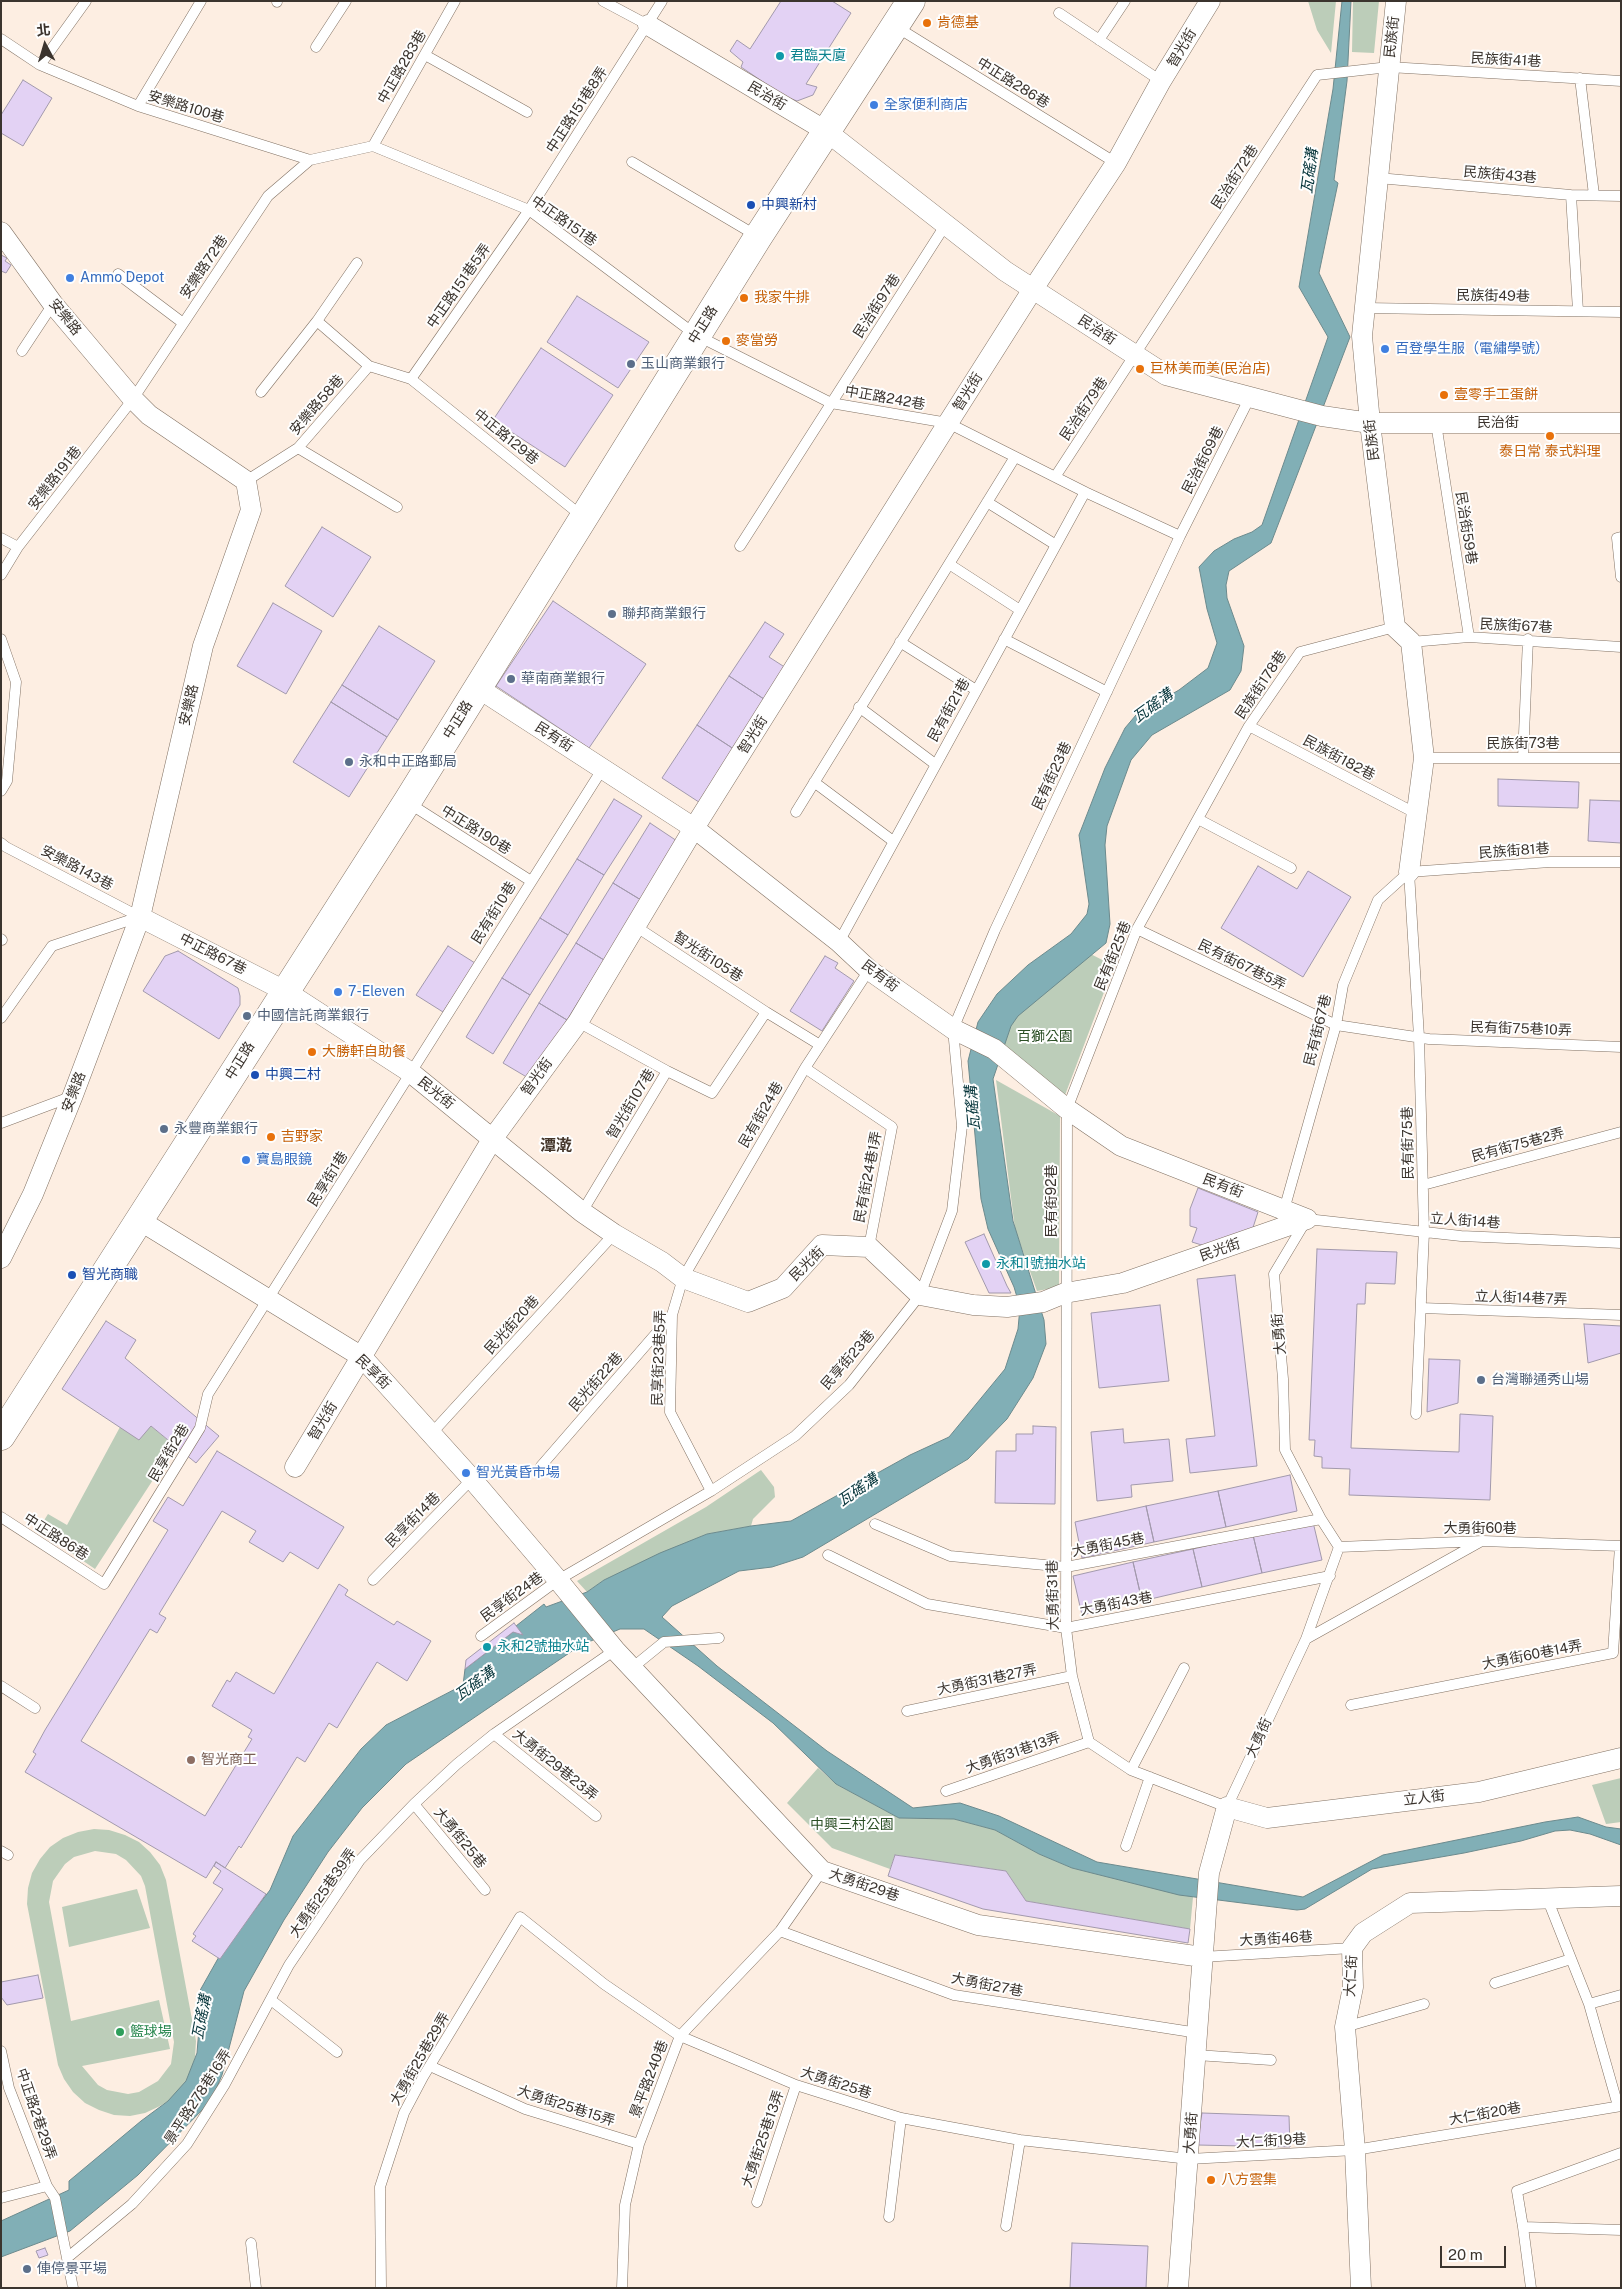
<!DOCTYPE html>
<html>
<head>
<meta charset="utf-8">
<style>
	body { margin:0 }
	#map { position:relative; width:1622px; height:2289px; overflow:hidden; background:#fdeee2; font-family:"Public Sans","Noto Sans TC",sans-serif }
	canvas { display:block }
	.frame { position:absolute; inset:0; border:2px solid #3b342e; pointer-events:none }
	.north { position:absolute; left:20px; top:20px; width:50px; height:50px; -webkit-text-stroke:4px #fefefe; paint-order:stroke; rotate:354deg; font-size:14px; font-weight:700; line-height:20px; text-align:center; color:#3b342e }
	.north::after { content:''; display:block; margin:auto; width:18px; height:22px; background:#3b342e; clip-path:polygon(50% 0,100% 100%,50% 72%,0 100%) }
	.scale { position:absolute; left:1440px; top:2246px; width:66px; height:22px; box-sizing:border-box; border:2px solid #3b342e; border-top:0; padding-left:6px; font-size:15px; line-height:18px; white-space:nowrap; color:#3b342e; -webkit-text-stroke:4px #fefefe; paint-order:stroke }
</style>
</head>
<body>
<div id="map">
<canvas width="1622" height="2289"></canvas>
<div class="frame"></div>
<div class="north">北</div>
<div class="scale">20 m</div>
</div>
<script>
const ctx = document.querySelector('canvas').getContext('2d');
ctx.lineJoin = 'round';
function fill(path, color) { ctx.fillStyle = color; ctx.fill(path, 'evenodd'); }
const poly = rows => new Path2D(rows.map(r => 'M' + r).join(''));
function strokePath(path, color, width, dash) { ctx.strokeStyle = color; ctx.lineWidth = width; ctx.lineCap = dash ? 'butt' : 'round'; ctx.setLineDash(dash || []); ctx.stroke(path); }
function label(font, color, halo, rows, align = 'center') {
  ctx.font = font + ' "Public Sans","Noto Sans TC",sans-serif'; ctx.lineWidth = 4; ctx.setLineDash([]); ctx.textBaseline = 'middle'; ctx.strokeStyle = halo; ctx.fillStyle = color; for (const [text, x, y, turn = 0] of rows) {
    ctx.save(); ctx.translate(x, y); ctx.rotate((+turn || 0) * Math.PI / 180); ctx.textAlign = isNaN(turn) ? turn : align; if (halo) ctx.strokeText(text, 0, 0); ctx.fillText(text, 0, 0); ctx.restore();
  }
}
fill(poly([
	[1308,1,1336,1,1331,53,1317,30],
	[1353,1,1379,1,1374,53,1352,52],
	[1079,948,1114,966,1062,1103,988,1050,1034,983],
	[996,1080,1060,1116,1059,1287,1037,1291,1015,1229],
	[151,1426,175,1446,95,1569,38,1530,48,1514,67,1525,120,1427],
	[761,1470,774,1487,775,1497,753,1519,751,1526,707,1534,604,1580,587,1592,577,1581,706,1507],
	[818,1768,836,1784,899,1818,954,1819,995,1830,1039,1854,1072,1868,1193,1897,1190,1929,1026,1901,1006,1871,895,1855,890,1869,832,1848,787,1803],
	[1621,1778,1621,1822,1606,1824,1592,1785],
	[94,1829,109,1830,125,1835,139,1842,150,1852,160,1865,166,1880,196,2041,195,2057,191,2072,183,2086,173,2098,160,2106,145,2113,130,2116,114,2115,99,2110,85,2103,73,2092,64,2079,58,2065,27,1904,28,1888,32,1873,40,1859,50,1847,63,1838,78,1832],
	[95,1851,116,1854,126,1860,141,1876,145,1886,174,2042,171,2064,158,2081,139,2092,128,2094,107,2090,98,2085,82,2066,170,2049,159,2000,71,2021,49,1902,53,1881,65,1864,74,1857],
	[137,1889,150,1928,69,1947,62,1907]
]), '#bccdb9');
const water = poly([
	[1342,1,1351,1,1347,81,1334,180,1338,183,1319,273,1350,337,1271,543,1229,571,1226,585,1227,598,1244,646,1241,671,1230,690,1152,735,1131,760,1107,826,1105,845,1110,924,1106,943,1018,1016,1011,1026,993,1079,1013,1221,1044,1320,1046,1344,1033,1378,1007,1419,968,1459,803,1557,772,1567,739,1571,672,1606,662,1617,717,1666,827,1751,913,1808,960,1803,999,1816,1097,1862,1303,1897,1383,1855,1545,1822,1578,1817,1606,1827,1621,1829,1621,1845,1590,1834,1570,1830,1555,1831,1521,1841,1464,1853,1372,1869,1305,1909,1297,1910,1179,1895,1072,1868,1039,1854,995,1830,954,1819,899,1818,836,1784,773,1723,698,1666,644,1629,620,1629,581,1645,406,1764,362,1808,328,1852,284,1920,244,1991,222,2075,211,2101,138,2175,70,2231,1,2257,1,2221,69,2190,69,2181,141,2121,168,2101,186,2081,197,2053,200,2016,198,1994,220,1955,270,1890,293,1836,361,1749,386,1725,463,1685,465,1669,517,1629,516,1626,544,1604,546,1607,587,1592,604,1580,660,1553,707,1534,751,1526,791,1521,910,1455,949,1437,1005,1369,1018,1329,1020,1307,1014,1287,988,1229,981,1199,968,1061,978,1022,997,994,1028,965,1071,934,1087,914,1089,904,1079,835,1105,768,1125,728,1136,715,1179,690,1208,668,1217,643,1207,609,1199,567,1214,551,1234,539,1252,532,1262,525,1328,337,1299,287,1333,89,1342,1]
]);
fill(water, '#81afb6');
strokePath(water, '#6c8a8d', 1);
const building = poly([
	[781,1,832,1,851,13,806,84,817,87,813,95,797,101,784,96,741,67,743,62,730,51,737,40,750,49,781,1],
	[23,80,52,98,23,146,1,133,1,115,23,80],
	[1,255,7,258,5,261,11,265,6,273,1,271,1,255],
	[577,296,649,342,618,388,547,342,577,296],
	[541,348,613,395,565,467,493,420,541,348],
	[322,527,371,557,333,617,285,586,322,527],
	[553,601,646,664,589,748,496,686,553,601],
	[273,603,322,631,286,694,237,666,273,603],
	[765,622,784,634,769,657,797,675,776,707,729,676,765,622],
	[379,626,435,661,398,720,342,685,379,626],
	[729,676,776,707,743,755,697,725,729,676],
	[342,685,398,720,387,737,331,702,342,685],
	[331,702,387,737,349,797,293,762,331,702],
	[697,725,743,755,708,808,662,778,697,725],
	[1498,779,1579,782,1578,808,1498,806,1498,779],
	[614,799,642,816,604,875,577,859,614,799],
	[1590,800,1621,801,1621,843,1588,841,1590,800],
	[650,823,677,841,641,900,613,883,650,823],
	[577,859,604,875,568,935,540,918,577,859],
	[1258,866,1297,889,1308,871,1351,897,1303,977,1221,928,1258,866],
	[613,883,641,900,604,960,576,943,613,883],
	[540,918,568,935,530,995,502,978,540,918],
	[576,943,604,960,567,1020,539,1003,576,943],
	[448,946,475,963,443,1012,416,995,448,946],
	[178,951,238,988,240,996,240,1005,219,1039,143,991,165,956,178,951],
	[825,956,838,963,835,968,854,981,822,1031,790,1011,825,956],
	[502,978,530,995,493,1054,466,1037,502,978],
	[539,1003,567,1020,530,1079,503,1063,539,1003],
	[1198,1188,1258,1212,1248,1243,1224,1252,1192,1242,1197,1228,1190,1226,1190,1209,1198,1188],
	[984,1234,1007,1286,1011,1293,989,1293,965,1242,984,1234],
	[1317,1249,1397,1252,1395,1284,1366,1283,1365,1304,1357,1304,1351,1448,1459,1452,1460,1414,1493,1416,1490,1500,1349,1495,1350,1469,1322,1468,1322,1457,1314,1456,1315,1440,1309,1440,1317,1249],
	[1235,1275,1257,1466,1190,1473,1186,1439,1215,1436,1197,1279,1235,1275],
	[1160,1305,1169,1381,1099,1388,1091,1313,1160,1305],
	[106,1321,136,1340,125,1358,219,1436,196,1463,151,1426,139,1440,62,1389,106,1321],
	[1584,1324,1621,1326,1621,1353,1588,1363,1584,1324],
	[1429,1359,1460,1360,1458,1403,1427,1412,1429,1359],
	[1033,1426,1056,1427,1055,1504,995,1503,996,1451,1016,1451,1016,1434,1033,1434,1033,1426],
	[1123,1429,1124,1443,1169,1439,1173,1481,1131,1485,1132,1497,1097,1501,1091,1432,1123,1429],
	[217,1451,344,1527,318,1569,290,1552,283,1562,249,1542,256,1531,222,1511,159,1614,166,1618,157,1633,150,1629,81,1741,205,1816,252,1739,248,1737,252,1730,212,1706,227,1680,230,1682,236,1672,274,1694,339,1584,348,1590,345,1595,394,1625,397,1621,431,1641,407,1681,377,1662,337,1728,329,1723,305,1762,297,1757,241,1848,239,1846,225,1868,216,1862,206,1878,25,1772,36,1754,33,1752,45,1730,168,1530,153,1521,168,1497,183,1506,217,1451],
	[1290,1475,1297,1511,1226,1527,1218,1491,1290,1475],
	[1218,1491,1226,1527,1154,1542,1146,1506,1218,1491],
	[1146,1506,1154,1542,1082,1558,1075,1522,1146,1506],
	[1313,1522,1322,1560,1262,1573,1253,1535,1313,1522],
	[1253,1535,1262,1573,1202,1587,1193,1549,1253,1535],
	[1193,1549,1202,1587,1142,1601,1133,1562,1193,1549],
	[1133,1562,1142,1601,1082,1615,1073,1576,1133,1562],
	[514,1623,523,1635,513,1632,465,1669,466,1660,514,1623],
	[895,1855,1006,1871,1026,1901,1190,1929,1188,1943,983,1909,888,1876,895,1855],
	[216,1862,266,1894,220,1959,192,1941,196,1936,193,1934,223,1889,213,1883,221,1871,214,1866,216,1862],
	[38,1975,43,1998,7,2005,1,1997,1,1982,38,1975],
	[1202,2113,1289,2116,1290,2147,1197,2145,1202,2113],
	[1072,2243,1148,2246,1146,2288,1070,2288,1072,2243],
	[45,2248,48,2255,39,2258,36,2251,45,2248]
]);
fill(building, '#e3d2f4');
strokePath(building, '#a299ac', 1);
const lane = poly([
	[603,1,648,25],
	[277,2,277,1],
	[1059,13,1161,81],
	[895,26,1116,163],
	[1,39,40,65,138,106,310,160,373,146],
	[1099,40,1125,1],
	[316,47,346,1],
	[425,55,527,112],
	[40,65,86,1],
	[1580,78,1594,195],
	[138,106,201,1],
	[373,146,529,210,696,335,831,403,948,423,1085,492,1180,536],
	[373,146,455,1],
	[632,162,757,236],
	[1378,178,1571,195,1621,196],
	[1571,195,1578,311],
	[118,274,183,323],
	[1365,308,1621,312],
	[317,321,357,263],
	[22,351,53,304],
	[411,379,529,210,662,1],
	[261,392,317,321,369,366],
	[1436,423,1469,637],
	[298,448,397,507],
	[1055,477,1317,75,1389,67,1621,81],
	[246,481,298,448,369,366,411,379,583,517],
	[987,502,1056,545],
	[1621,537,1617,538,1621,577],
	[1,538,18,547],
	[740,546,946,224],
	[949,564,1020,610],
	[1,575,18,547,133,399,268,196,310,160],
	[1,639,16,682,7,781,1,791],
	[1004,639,1107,692],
	[900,642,976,690],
	[1411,642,1469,637,1621,647],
	[859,707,935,764],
	[1249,726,1417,814],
	[1424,758,1621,758],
	[1523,758,1528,639],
	[814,782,893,841],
	[407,802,531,881],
	[796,812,1015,457],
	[1198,819,1291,868],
	[1,843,6,847,140,917],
	[1409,872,1419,1037,1424,1232,1416,1414],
	[1409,872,1550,862,1621,862],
	[635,926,766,1012,712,1093,667,1071],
	[1137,929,1336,1025,1429,1039,1621,1047],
	[1,939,2,940],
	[839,942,1085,492],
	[766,1012,820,1045],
	[1,1018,52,946,139,917],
	[578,1022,667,1071,582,1212],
	[805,1068,892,1127,869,1247],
	[1,1123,73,1096],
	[1423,1185,1621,1132],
	[1284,1210,1336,1025,1343,985,1378,900,1409,872],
	[1421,1308,1621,1315],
	[431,1434,614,1234],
	[541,1466,672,1315],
	[711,1491,670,1412,672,1315,683,1278,805,1068,869,970],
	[1,1517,104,1584,200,1428,208,1394,603,768],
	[875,1524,950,1556,1066,1567,1321,1519],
	[1339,1547,1306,1639,1227,1807,1131,1770,1089,1742,1072,1676,1066,1628,1067,1109,1137,929,1249,726,1300,652,1395,627],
	[1339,1547,1321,1519,1285,1450,1283,1379,1274,1274,1307,1219,1461,1236,1621,1243],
	[1339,1547,1483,1541,1621,1546],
	[828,1555,927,1604,1066,1628,1330,1576],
	[373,1580,472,1479],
	[481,1636,558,1580,711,1491,795,1436,849,1385,920,1295,952,1211,962,1126,953,1029,995,930,1180,536,1250,397],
	[1306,1639,1480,1542],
	[632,1668,664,1642,719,1638],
	[1,1686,35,1708],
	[1351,1705,1613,1653,1620,1546],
	[907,1711,1072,1676],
	[494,1734,596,1816],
	[1131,1770,1184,1668],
	[946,1791,1089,1742],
	[414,1804,485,1890],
	[1126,1846,1150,1777],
	[1,1851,8,1855],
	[1547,1898,1589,2004,1618,2106],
	[780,1931,954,1995,1198,2033],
	[1202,1957,1352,1948],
	[1495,1983,1571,1959],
	[271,2000,337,2052],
	[1589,2004,1621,1995],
	[1345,2027,1424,2004],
	[1,2051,9,2088,47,2186,55,2198,73,2288],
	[1196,2055,1271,2060],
	[430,2066,525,2109,639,2144],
	[1,2198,47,2186],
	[757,2202,796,2085],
	[889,2217,901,2118],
	[1006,2226,1020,2140],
	[1523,2227,1517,2191,1621,2153],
	[251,2243,256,2288],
	[67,2258,132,2204,187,2144,225,2084,289,1965,360,1860,414,1804,457,1764,494,1734,615,1650],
	[381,2288,380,2187,404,2113,423,2077,520,1917,604,1984,680,2036,796,2085,901,2118,1020,2140,1189,2159,1355,2150,1621,2106],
	[622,2288,625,2205,639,2144,680,2036,780,1931,822,1871],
	[1531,2288,1523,2227,1621,2230]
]);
const street = poly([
	[1396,1,1362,336,1370,423,1395,627,1411,642,1424,758,1409,872],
	[648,25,826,131,1005,271,1166,375,1322,416,1370,423,1621,423],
	[1,232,53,304,133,399,149,415,246,481,251,510,203,646,140,917,73,1095,33,1194,1,1258],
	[478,688,694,828,839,942,869,970,953,1029,994,1049,1067,1109,1121,1146,1307,1219],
	[140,917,285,991,410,1072,582,1212,614,1234,662,1262,683,1278,748,1302,783,1288,822,1245,869,1247,920,1295,973,1305,1007,1307,1043,1302,1065,1293,1123,1283,1307,1219],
	[139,1220,362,1357,472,1479,558,1580,615,1650,822,1871,978,1925,1202,1957],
	[295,1467,493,1138,578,1022,694,828,948,423,1033,289,1116,163,1161,81,1210,1],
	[1178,2288,1209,1873,1227,1807,1267,1818,1479,1792,1621,1758],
	[1361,2288,1355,2150,1345,2027,1353,1987,1352,1948,1363,1933,1410,1903,1621,1896]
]);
const secondary = poly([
	[1,1436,407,802,758,237,911,1]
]);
strokePath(lane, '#827264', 11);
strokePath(street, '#827264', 21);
strokePath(secondary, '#827264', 29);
strokePath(lane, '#fff', 10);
strokePath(street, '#fff', 20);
strokePath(secondary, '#fff', 28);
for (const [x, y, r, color] of [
	[927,23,5,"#e8710a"],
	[780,56,5,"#0f9aa8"],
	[874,105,5,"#3f7fe0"],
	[751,205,5,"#1a4fb4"],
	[70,278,5,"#3f7fe0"],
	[744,298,5,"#e8710a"],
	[726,341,5,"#e8710a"],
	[1385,349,5,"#3f7fe0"],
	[631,364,5,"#5c6f8a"],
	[1140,369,5,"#e8710a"],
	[1444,395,5,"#e8710a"],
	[1550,436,5,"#e8710a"],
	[612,614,5,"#5c6f8a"],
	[511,679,5,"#5c6f8a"],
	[349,762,5,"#5c6f8a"],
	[338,992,5,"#3f7fe0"],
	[247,1016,5,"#5c6f8a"],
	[312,1052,5,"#e8710a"],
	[255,1075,5,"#1a4fb4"],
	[164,1129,5,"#5c6f8a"],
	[271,1137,5,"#e8710a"],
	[246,1160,5,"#3f7fe0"],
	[986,1264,5,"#0f9aa8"],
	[72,1275,5,"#1a4fb4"],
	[1481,1380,5,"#5c6f8a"],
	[466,1473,5,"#3f7fe0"],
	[487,1647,5,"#0f9aa8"],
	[191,1760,5,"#8d6e63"],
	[120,2032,5,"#2e9e5b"],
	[1211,2180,5,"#e8710a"],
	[27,2269,5,"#5c6f8a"]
]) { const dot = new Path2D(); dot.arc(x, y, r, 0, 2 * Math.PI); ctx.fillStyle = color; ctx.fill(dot); strokePath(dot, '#fefefe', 2); }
label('14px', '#c56008', '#fefefe', [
	["肯德基",937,23],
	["我家牛排",754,298],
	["麥當勞",736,341],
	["巨林美而美(民治店)",1150,369],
	["壹零手工蛋餅",1454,395],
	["泰日常 泰式料理",1550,452,"center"],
	["大勝軒自助餐",322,1052],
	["吉野家",281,1137],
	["八方雲集",1221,2180]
], 'left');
label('14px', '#3b342e', '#fefefe', [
	["民族街",1392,37,-84],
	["智光街",1182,48,-59],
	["民族街41巷",1506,60,3],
	["中正路283巷",402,67,-60],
	["中正路286巷",1013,83,32],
	["民治街",767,96,31],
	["安樂路100巷",186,107,17],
	["中正路151巷8弄",577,110,-57],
	["民族街43巷",1500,175,5],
	["民治街72巷",1235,177,-57],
	["中正路151巷",564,221,35],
	["安樂路72巷",204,267,-56],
	["中正路151巷5弄",459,286,-55],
	["民族街49巷",1493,296,1],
	["民治街97巷",877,306,-57],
	["安樂路",65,317,51],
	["中正路",703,325,-58],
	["民治街",1097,330,33],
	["智光街",968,392,-58],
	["中正路242巷",885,398,10],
	["安樂路58巷",317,405,-49],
	["民治街79巷",1084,409,-56],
	["民治街",1498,423],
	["中正路129巷",506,437,39],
	["民族街",1372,440,-97],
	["民治街69巷",1203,460,-63],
	["安樂路191巷",55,478,-52],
	["民治街59巷",1466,528,81],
	["民族街67巷",1516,626,3],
	["民族街178巷",1261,685,-56],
	["安樂路",189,705,-77],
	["民有街21巷",949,710,-61],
	["中正路",458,720,-58],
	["智光街",753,735,-58],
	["民有街",554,737,33],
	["民族街73巷",1523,744],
	["民族街182巷",1339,758,28],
	["民有街23巷",1052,776,-65],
	["中正路190巷",476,830,32],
	["民族街81巷",1514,851,-4],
	["安樂路143巷",77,868,28],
	["民有街10巷",494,913,-58],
	["中正路67巷",213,954,27],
	["民有街25巷",1113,956,-68],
	["智光街105巷",708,957,33],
	["民有街67巷5弄",1242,965,26],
	["民有街",880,976,37],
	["民有街75巷10弄",1521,1029,2],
	["民有街67巷",1318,1030,-76],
	["中正路",240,1061,-58],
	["智光街",537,1077,-54],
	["安樂路",74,1092,-69],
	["民光街",436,1093,39],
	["智光街107巷",631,1104,-59],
	["民有街24巷",761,1115,-60],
	["民有街75巷",1408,1143,-91],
	["民有街75巷2弄",1518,1145,-15],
	["民有街24巷1弄",868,1177,-79],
	["民享街1巷",328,1179,-58],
	["民有街",1223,1186,21],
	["民有街92巷",1052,1201,-90],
	["立人街14巷",1465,1221,4],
	["民光街",1220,1250,-19],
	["民光街",807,1264,-44],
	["立人街14巷7弄",1521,1298,2],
	["民光街20巷",512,1325,-48],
	["大勇街",1279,1334,-95],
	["民享街23巷5弄",659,1358,-88],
	["民享街23巷",848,1360,-49],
	["民享街",373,1372,45],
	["民光街22巷",596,1382,-49],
	["智光街",323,1421,-59],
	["民享街2巷",169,1453,-59],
	["民享街14巷",413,1520,-45],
	["大勇街60巷",1480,1529],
	["中正路86巷",56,1537,33],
	["大勇街45巷",1108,1545,-11],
	["大勇街31巷",1053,1595,-91],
	["民享街24巷",512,1597,-36],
	["大勇街43巷",1116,1604,-11],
	["大勇街60巷14弄",1532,1655,-11],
	["大勇街31巷27弄",987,1680,-12],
	["大勇街",1259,1738,-65],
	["大勇街31巷13弄",1013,1753,-19],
	["大勇街29巷23弄",555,1765,39],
	["立人街",1424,1798,-7],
	["大勇街25巷",460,1838,51],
	["大勇街29巷",864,1885,19],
	["大勇街25巷39弄",323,1893,-55],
	["大勇街46巷",1276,1939,-3],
	["大仁街",1351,1976,-87],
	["大勇街27巷",987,1985,11],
	["大勇街25巷29弄",420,2059,-60],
	["景平路240巷",649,2079,-69],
	["大勇街25巷",836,2083,18],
	["景平路278巷16弄",198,2097,-57],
	["大勇街25巷15弄",566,2106,18],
	["中正路2巷29弄",36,2114,71],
	["大仁街20巷",1485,2114,-10],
	["大勇街",1191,2133,-86],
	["大勇街25巷13弄",763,2139,-71],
	["大仁街19巷",1271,2141,-3]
]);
label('14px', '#0d838f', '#fefefe', [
	["君臨天廈",790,56],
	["永和1號抽水站",996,1264],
	["永和2號抽水站",497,1647]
], 'left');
label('14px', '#366cbe', '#fefefe', [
	["全家便利商店",884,105],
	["Ammo Depot",80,278],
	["百登學生服（電繡學號）",1395,349],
	["7-Eleven",348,992],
	["寶島眼鏡",256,1160],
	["智光黃昏市場",476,1473]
], 'left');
label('14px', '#164399', '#fefefe', [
	["中興新村",761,205],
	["中興二村",265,1075],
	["智光商職",82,1275]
], 'left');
label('14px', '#4e5e75', '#fefefe', [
	["玉山商業銀行",641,364],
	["聯邦商業銀行",622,614],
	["華南商業銀行",521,679],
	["永和中正路郵局",359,762],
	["中國信託商業銀行",257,1016],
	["永豐商業銀行",174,1129],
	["台灣聯通秀山場",1491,1380],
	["俥停景平場",37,2269]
], 'left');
label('14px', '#2b4f25', '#fefefe', [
	["百獅公園",1045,1037],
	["中興三村公園",852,1825]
]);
label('14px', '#785e54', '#fefefe', [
	["智光商工",201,1760]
], 'left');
label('14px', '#27864d', '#fefefe', [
	["籃球場",130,2032]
], 'left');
label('italic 15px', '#05343a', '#fefefe', [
	["瓦磘溝",1310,171,-82],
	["瓦磘溝",1153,706,-36],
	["瓦磘溝",973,1108,-95],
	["瓦磘溝",858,1490,-34],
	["瓦磘溝",475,1684,-36],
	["瓦磘溝",202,2017,-79]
]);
label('bold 16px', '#423428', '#fefefe', [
	["潭漧",556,1146]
]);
</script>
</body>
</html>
